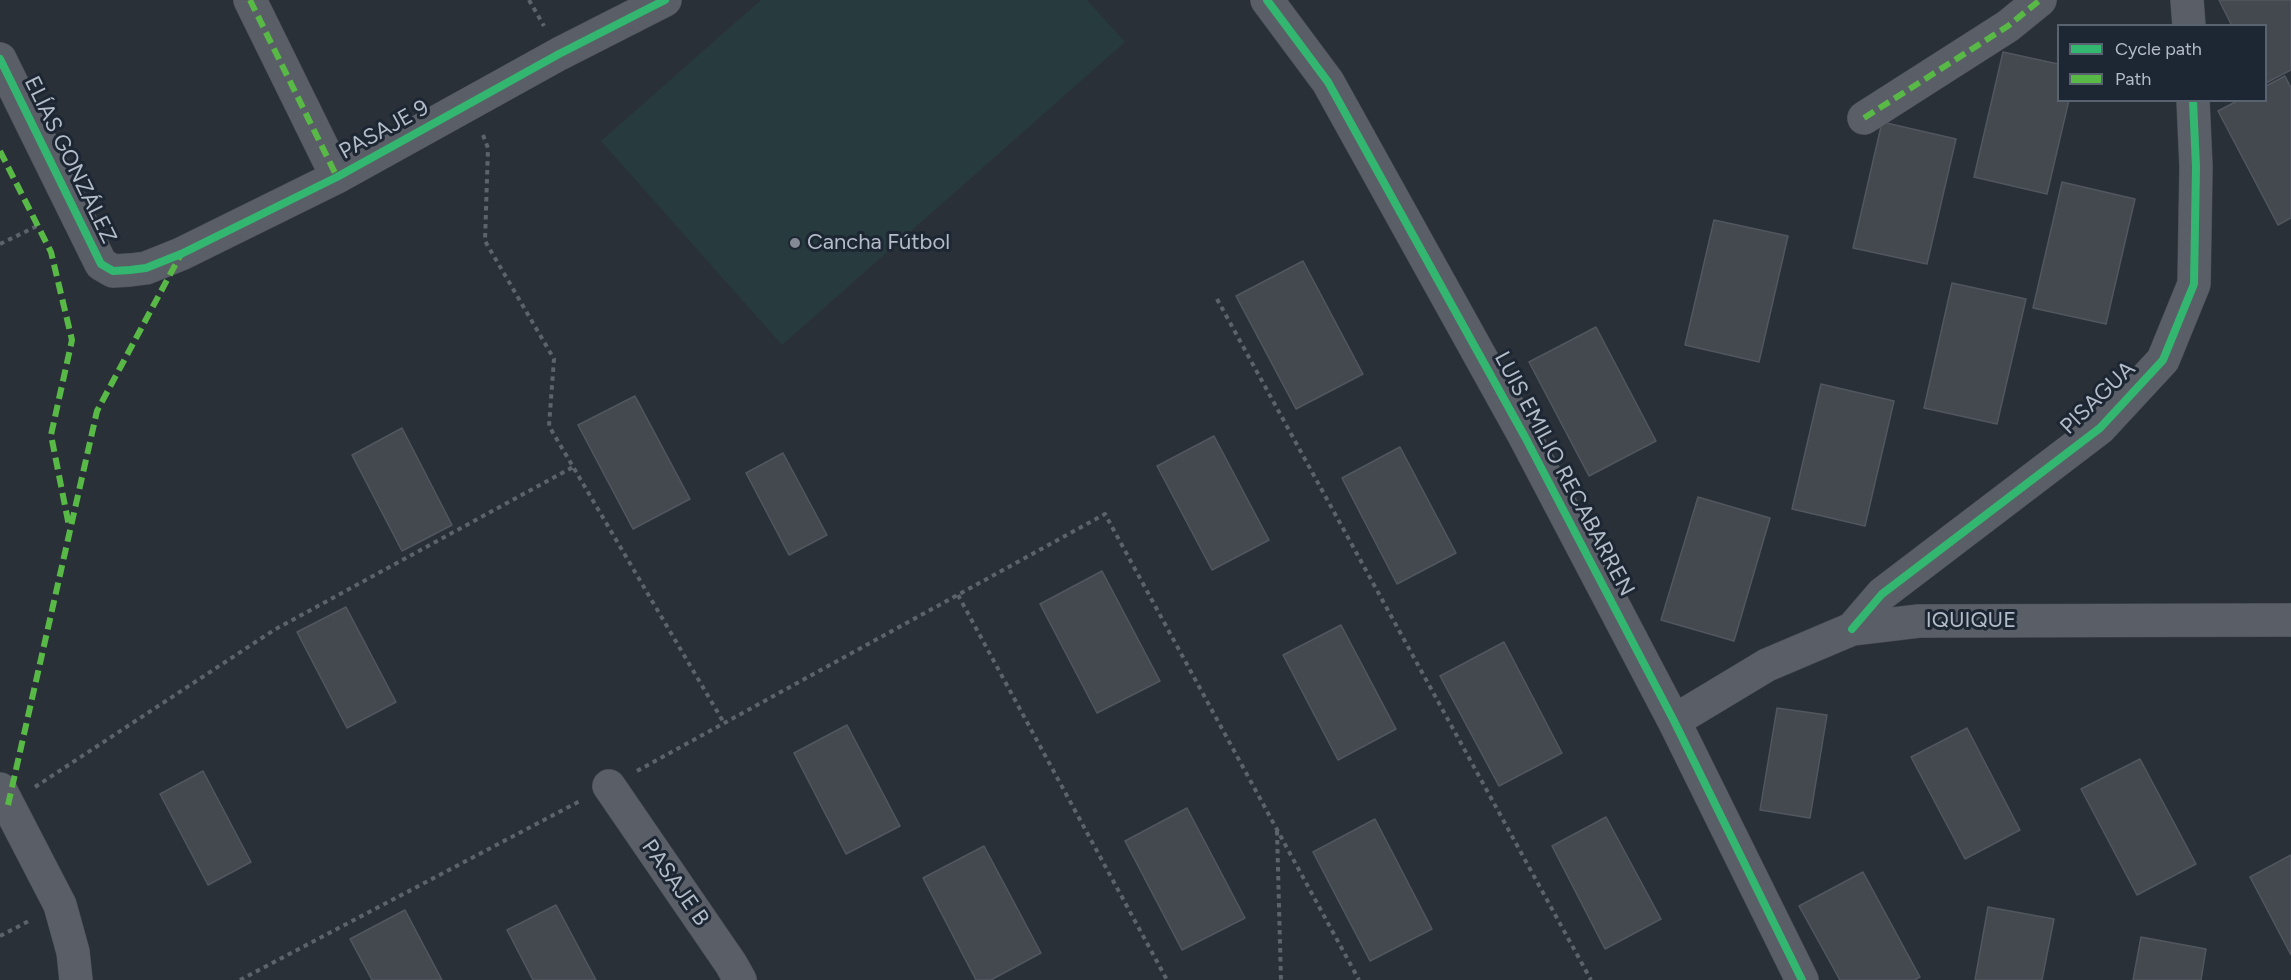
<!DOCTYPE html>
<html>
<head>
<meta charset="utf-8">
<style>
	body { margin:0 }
	#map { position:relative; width:2291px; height:980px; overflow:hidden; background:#2a3038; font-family:Figtree,sans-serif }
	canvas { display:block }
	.legend { position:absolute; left:2057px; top:24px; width:210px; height:78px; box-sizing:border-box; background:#1d2633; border:2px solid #59626f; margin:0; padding:8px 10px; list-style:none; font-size:18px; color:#b4bcc9 }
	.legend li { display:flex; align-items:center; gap:12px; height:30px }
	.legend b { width:30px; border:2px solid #59626f }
</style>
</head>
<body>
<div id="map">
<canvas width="2291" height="980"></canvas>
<ul class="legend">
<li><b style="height:8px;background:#33b770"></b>Cycle path</li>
<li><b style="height:8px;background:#58b947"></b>Path</li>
</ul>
</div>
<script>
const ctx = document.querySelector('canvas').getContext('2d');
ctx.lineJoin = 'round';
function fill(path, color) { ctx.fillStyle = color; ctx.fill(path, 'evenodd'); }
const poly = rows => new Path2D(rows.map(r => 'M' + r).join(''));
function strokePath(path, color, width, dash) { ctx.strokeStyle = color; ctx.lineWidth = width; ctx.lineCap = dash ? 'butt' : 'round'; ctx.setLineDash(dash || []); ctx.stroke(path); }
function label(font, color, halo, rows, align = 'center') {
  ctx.font = font + ' Figtree,sans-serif'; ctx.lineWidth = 6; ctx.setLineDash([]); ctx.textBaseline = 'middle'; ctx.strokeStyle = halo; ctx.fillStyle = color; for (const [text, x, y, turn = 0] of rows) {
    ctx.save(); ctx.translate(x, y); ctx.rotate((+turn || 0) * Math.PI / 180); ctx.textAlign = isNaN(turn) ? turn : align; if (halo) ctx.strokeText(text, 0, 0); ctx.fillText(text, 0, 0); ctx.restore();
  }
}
fill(poly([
	[761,0,1087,0,1125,42,782,345,601,141]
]), '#273a3e');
const building = poly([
	[2219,0,2291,0,2291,70,2266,83,2266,26,2232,26,2219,0],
	[2003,52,2058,64,2058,100,2069,100,2047,194,1974,177,2003,52],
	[2285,76,2291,88,2291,218,2278,225,2218,111,2239,100,2266,100,2266,86,2285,76],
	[1882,122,1956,139,1927,264,1853,248,1882,122],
	[2062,182,2135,199,2106,324,2033,308,2062,182],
	[1714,220,1788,236,1759,362,1685,345,1714,220],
	[1303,261,1363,374,1296,409,1236,296,1303,261],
	[1952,283,2026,299,1997,424,1924,408,1952,283],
	[1596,327,1656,441,1589,476,1529,362,1596,327],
	[1821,384,1894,401,1865,526,1792,509,1821,384],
	[635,396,690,499,633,529,578,425,635,396],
	[402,428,452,525,402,551,352,455,402,428],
	[1214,436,1269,540,1212,570,1157,466,1214,436],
	[1400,447,1456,553,1397,584,1342,478,1400,447],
	[783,453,827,535,789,555,746,473,783,453],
	[1698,497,1770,518,1734,641,1661,620,1698,497],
	[1102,571,1160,681,1097,713,1040,604,1102,571],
	[346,607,396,702,347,728,297,632,346,607],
	[1341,625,1396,729,1338,760,1283,655,1341,625],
	[1504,642,1562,753,1499,786,1440,676,1504,642],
	[1777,708,1827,715,1810,818,1760,810,1777,708],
	[847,725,900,826,846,854,794,753,847,725],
	[1967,728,2020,830,1965,859,1911,757,1967,728],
	[2140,759,2196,864,2137,895,2081,789,2140,759],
	[203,771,251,862,208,885,160,794,203,771],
	[1187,808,1245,918,1182,950,1125,841,1187,808],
	[1606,817,1661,919,1605,949,1552,846,1606,817],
	[1375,819,1432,929,1370,961,1313,852,1375,819],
	[984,846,1041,953,991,980,976,980,923,878,984,846],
	[2291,855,2291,955,2250,877,2291,855],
	[1863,872,1920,977,1915,980,1840,980,1799,906,1863,872],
	[556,905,596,980,533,980,507,930,556,905],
	[1988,907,2054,919,2042,980,1975,980,1988,907],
	[405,910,442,980,372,980,350,939,405,910],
	[2141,937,2206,949,2201,980,2133,980,2141,937]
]);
fill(building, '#444950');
strokePath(building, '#52575f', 1.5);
const minor = poly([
	[250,0,337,177],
	[1267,0,1328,82,1525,437,1674,721,1802,980],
	[2187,0,2189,26],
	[0,59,101,264,113,271,130,270,146,268,181,254,337,177,559,54,665,0],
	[1864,118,2008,26,2040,0],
	[1852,629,1882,594,2100,428,2163,360,2194,284,2196,167,2193,100],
	[1674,721,1767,665,1852,629,1919,621,2291,620],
	[609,786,731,964,740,980],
	[0,789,60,905,73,952,76,980]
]);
strokePath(minor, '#484c53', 34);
strokePath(poly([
	[529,0,544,26],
	[483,135,488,148,485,241,554,359,549,426,724,723],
	[0,244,37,226],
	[1217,299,1591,980],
	[958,595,1167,980],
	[637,771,1105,514,1359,980],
	[35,787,274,630,573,467],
	[1277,831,1281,980],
	[0,936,29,921],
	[240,980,580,801]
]), '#5d636a', 4, [4.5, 4.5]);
strokePath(minor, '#5a5e66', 33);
strokePath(poly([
	[250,0,337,177],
	[1864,118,2008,26,2040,0],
	[0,151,51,252,72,340,51,435,69,526],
	[8,805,97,411,181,254]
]), '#58b947', 6, [12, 6]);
strokePath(poly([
	[1267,0,1328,82,1525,437,1674,721,1802,980],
	[0,59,101,264,113,271,130,270,146,268,181,254,337,177,559,54,665,0],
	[1852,629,1882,594,2100,428,2163,360,2194,284,2196,167,2193,100]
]), '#33b770', 8);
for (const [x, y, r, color] of [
	[795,243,6,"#848b96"]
]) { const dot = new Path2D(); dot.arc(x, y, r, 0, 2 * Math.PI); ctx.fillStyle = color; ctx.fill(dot); strokePath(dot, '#1d2633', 2); }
label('22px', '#b4bcc9', '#1d2633', [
	["PASAJE 9",384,130,-29],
	["ELÍAS GONZÁLEZ",70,160,64],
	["PISAGUA",2098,398,-44],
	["LUIS EMILIO RECABARREN",1564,474,62],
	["IQUIQUE",1971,621],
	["PASAJE B",675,883,55]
]);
label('22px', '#b4bcc9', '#1d2633', [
	["Cancha Fútbol",807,243]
], 'left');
</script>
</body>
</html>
